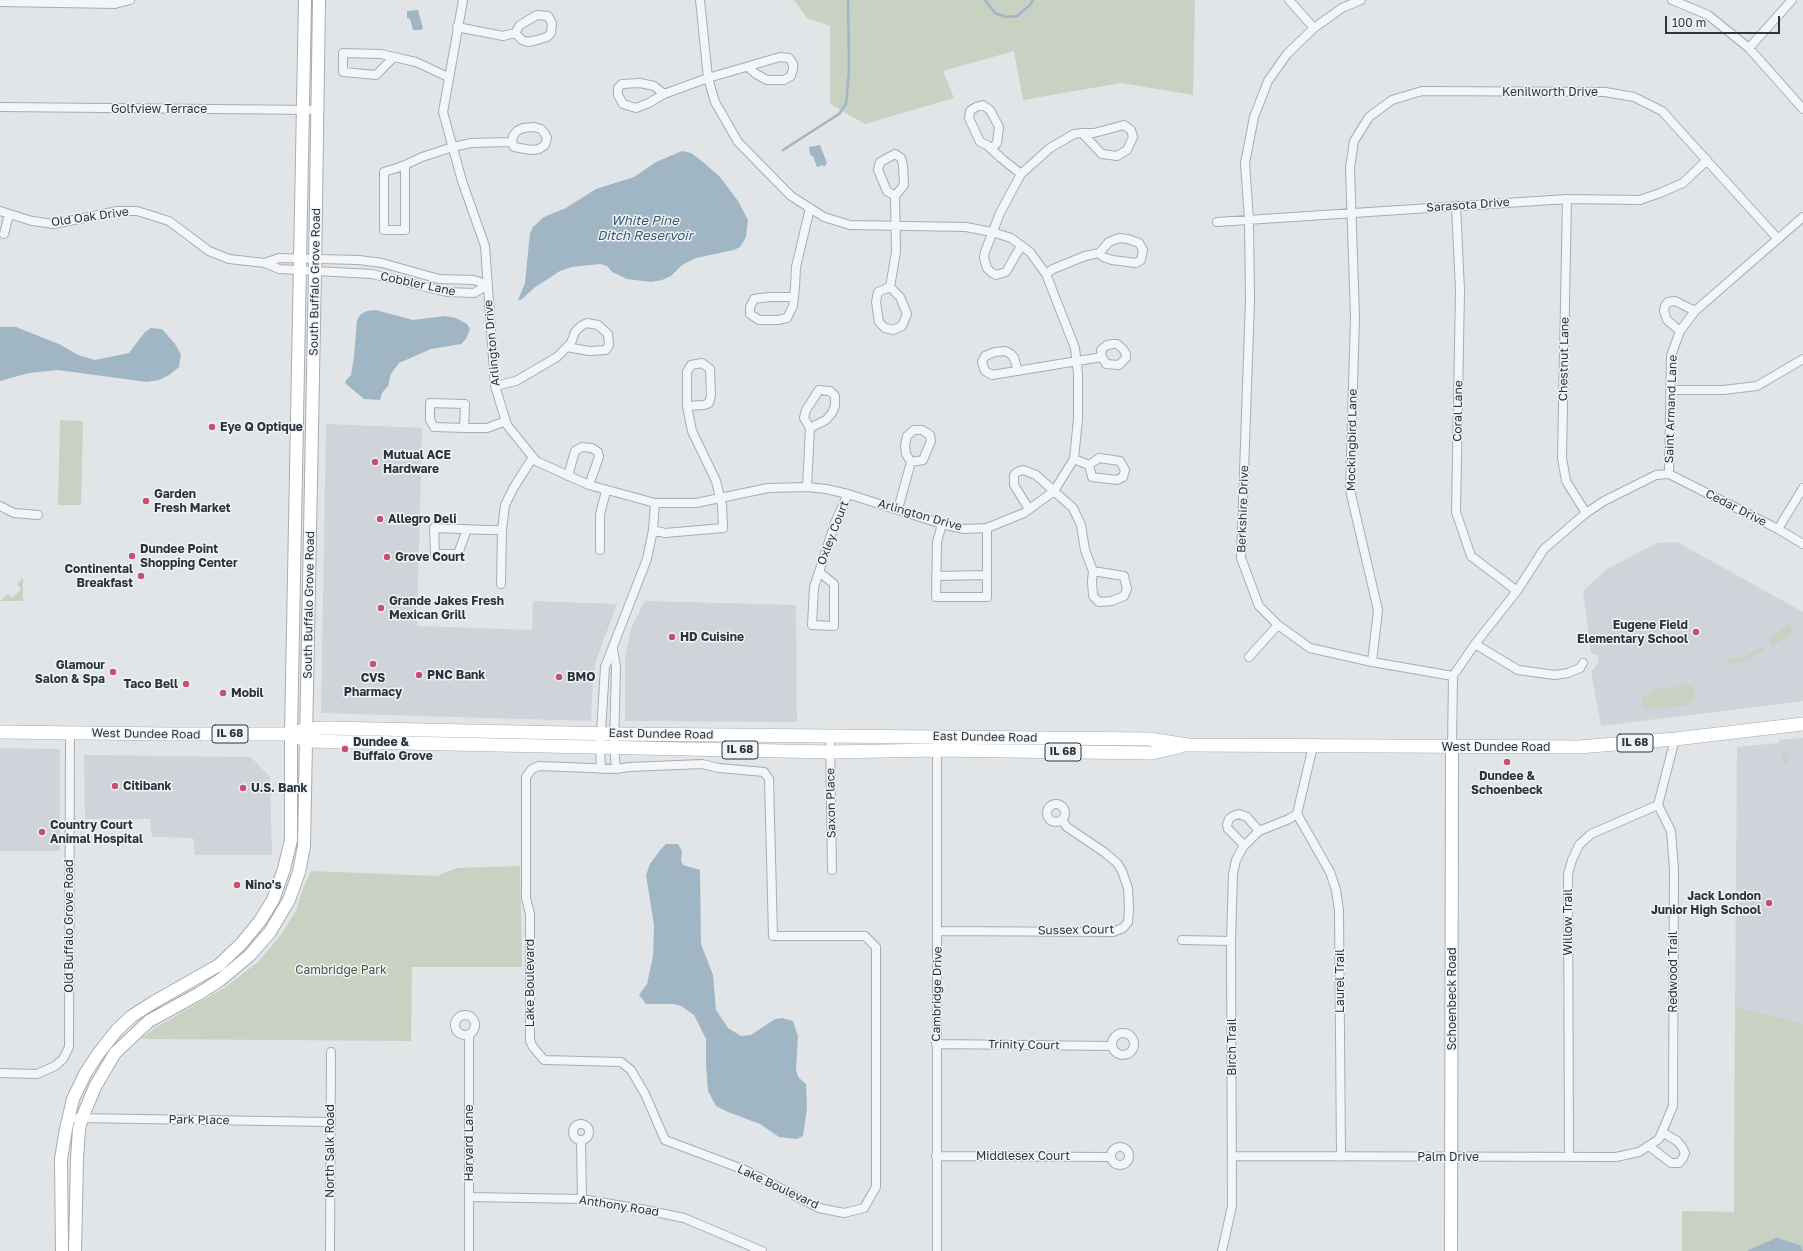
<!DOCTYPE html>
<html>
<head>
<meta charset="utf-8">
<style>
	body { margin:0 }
	#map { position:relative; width:1803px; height:1251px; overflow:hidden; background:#e1e5e8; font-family:"Golos Text",sans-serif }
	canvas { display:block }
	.scale { position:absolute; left:1665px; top:16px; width:115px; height:18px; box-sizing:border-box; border:2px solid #2b353e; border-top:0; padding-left:5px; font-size:12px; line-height:14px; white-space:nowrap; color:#2b353e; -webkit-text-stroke:3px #f1f4f6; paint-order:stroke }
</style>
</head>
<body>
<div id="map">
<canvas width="1803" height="1251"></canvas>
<div class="scale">100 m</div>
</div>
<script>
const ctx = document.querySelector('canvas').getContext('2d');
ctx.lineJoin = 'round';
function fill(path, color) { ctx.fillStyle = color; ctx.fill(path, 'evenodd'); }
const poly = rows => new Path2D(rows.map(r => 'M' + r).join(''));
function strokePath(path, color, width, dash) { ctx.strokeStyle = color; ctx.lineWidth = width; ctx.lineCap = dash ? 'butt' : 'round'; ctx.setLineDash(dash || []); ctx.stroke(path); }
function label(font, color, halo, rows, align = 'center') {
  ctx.font = font + ' "Golos Text",sans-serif'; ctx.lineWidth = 3; ctx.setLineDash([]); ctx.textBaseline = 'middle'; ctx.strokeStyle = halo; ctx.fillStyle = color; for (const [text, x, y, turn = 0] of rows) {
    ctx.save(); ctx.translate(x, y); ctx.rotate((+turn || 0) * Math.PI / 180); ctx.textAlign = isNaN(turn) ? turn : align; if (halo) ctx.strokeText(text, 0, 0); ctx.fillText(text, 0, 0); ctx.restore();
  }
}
fill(poly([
	[326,424,422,428,417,626,532,630,533,601,617,604,596,661,593,679,591,721,321,713],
	[1677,542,1803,612,1803,701,1601,726,1591,671,1595,668,1599,659,1597,655,1591,653,1583,591,1607,569,1657,543],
	[645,601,796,605,797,722,625,721,625,658,631,628],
	[1803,738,1803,1023,1735,1007,1737,747,1778,743,1780,740],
	[0,748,60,749,60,851,0,851],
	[84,755,251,757,270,777,272,855,195,855,193,838,152,837,150,819,85,819]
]), '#d0d4da');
fill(poly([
	[794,0,1195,0,1193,95,1121,83,1023,100,1014,51,943,71,954,98,865,124,830,104,830,26,807,18],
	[60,420,83,421,81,505,58,505],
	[23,578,23,601,0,601,8,594,12,598,21,589,17,584],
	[1788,624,1793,631,1792,635,1771,646,1769,639],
	[1762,647,1764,650,1742,662,1722,665,1733,657,1740,659],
	[1685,682,1694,689,1696,696,1690,705,1644,710,1642,698,1658,688,1668,689],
	[1786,753,1790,753,1786,765,1781,759,1783,754],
	[520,866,522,967,412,967,411,1041,140,1039,155,1028,224,988,258,962,280,936,296,911,302,891,311,871,437,876,457,868],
	[1735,1007,1803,1023,1803,1251,1682,1251,1682,1211,1734,1212]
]), '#c9d1c3');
fill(poly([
	[418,10,423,28,421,30,413,30,410,19,407,18,407,11],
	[820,145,827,163,824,167,823,165,817,167,813,156,810,155,809,147],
	[682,151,691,153,703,162,720,177,738,201,748,220,746,237,740,247,734,250,696,258,682,265,671,276,662,280,651,282,627,279,612,272,607,266,600,264,572,267,560,271,534,288,521,300,518,300,525,283,530,233,533,227,544,217,566,208,596,189,634,177,656,162],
	[376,310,413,320,445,316,456,318,467,324,470,329,466,339,461,344,431,349,399,363,391,374,388,386,382,393,380,400,364,399,345,383,346,380,351,375,354,357,357,320,361,314,367,311],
	[0,327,16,327,61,345,78,355,95,360,129,353,145,332,151,328,162,329,175,344,181,354,180,360,179,367,169,375,159,380,147,382,58,370,29,373,0,381],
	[666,844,678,844,682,851,681,861,683,865,700,870,701,944,713,975,716,1010,728,1028,741,1036,751,1035,775,1019,782,1018,793,1021,798,1036,796,1069,798,1077,806,1084,807,1108,803,1136,797,1139,779,1137,760,1124,728,1112,716,1106,708,1091,706,1065,706,1039,694,1015,681,1006,674,1004,646,1004,639,995,647,984,653,956,654,925,646,875,650,864,661,849],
	[1778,1237,1780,1239,1800,1245,1803,1251,1747,1251]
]), '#a0b6c5');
strokePath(poly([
	[985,0,995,13,1006,17,1017,16,1030,5,1033,0],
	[783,150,839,114,846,104,849,70,848,0]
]), '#a0b6c5', 2.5);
const street = poly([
	[463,0,443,112,462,181,485,246,495,386,507,425,536,461,589,485,655,503,696,503,768,488,807,487,826,489,848,494,942,524,964,529,987,528,1024,513,1054,491,1074,459,1078,419,1078,374,1075,348,1046,274,1030,252,1011,238,992,232,966,227,850,225,824,217,791,196,738,142,715,102,708,78,700,0],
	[1289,0,1314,28,1342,8,1361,0],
	[1672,0,1708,15,1749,48,1803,109],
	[0,2,115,4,130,0],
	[457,27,503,36,515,33,520,25,537,15,548,16,552,23,551,33,547,37,537,40,528,42,522,40,515,33],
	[1314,28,1287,54,1268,81,1254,117,1245,163,1249,220,1250,300,1241,558,1259,606,1278,625,1310,648,1372,662,1453,676],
	[1749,48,1792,0],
	[394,57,376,75,343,72,343,53,381,54,394,57,416,62,448,77],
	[664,94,654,86,640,83,622,84,618,88,618,95,623,104,636,108,649,103,664,94,708,78,780,57,789,58,793,64,793,69,791,76,784,80,767,80,756,74,748,67],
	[0,107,317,110],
	[534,127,541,129,545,134,547,138,545,145,539,149,531,150,514,147,512,142,513,136,517,131,523,128,534,127],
	[991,149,997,143,999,127,990,110,983,105,976,107,970,111,969,118,980,142,987,145,1001,158,1021,174],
	[405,165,405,230,384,230,384,172,400,167,405,165,422,157,453,147,471,143,512,142],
	[1567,199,1562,458,1566,481,1586,513],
	[1456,206,1460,290,1456,512,1471,556,1517,591],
	[0,211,32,221,54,224,118,211,137,211,169,221,209,251,229,259,265,263,279,269,372,274,447,292,474,293,488,285,474,280,439,279,382,263,359,260,279,258,265,263],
	[1217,222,1567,199,1640,200,1660,193,1683,183,1707,160],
	[4,234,9,214],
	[1021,246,1006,272,996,275,991,272,987,268,984,258,985,252,1000,213,1021,174,1050,148,1074,134,1082,133,1094,133,1124,125,1131,130,1133,137,1127,150,1117,156,1102,154,1082,133],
	[1046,274,1053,269,1085,256,1099,253,1109,242,1119,238,1128,239,1139,243,1143,250,1141,260,1136,263,1112,260,1103,257,1099,253],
	[890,287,896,252,895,196,904,185,903,165,901,158,895,154,880,162,878,170,887,191,895,196],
	[890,287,900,297,907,314,902,326,893,330,885,328,879,322,876,302,878,292,890,287],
	[794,297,769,297,754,299,750,307,750,314,759,320,778,320,787,318,793,306,795,287,796,267,810,208],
	[1680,331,1667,320,1664,311,1665,306,1668,302,1675,301,1695,311],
	[1113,344,1117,344,1123,349,1126,354,1126,358,1119,365,1106,364,1102,357,1101,350,1107,345,1113,344],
	[1018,371,1014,358,1011,354,1005,351,995,352,985,356,982,362,985,371,992,375,1102,357],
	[495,386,516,381,557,357,571,343,575,332,581,326,587,323,598,325,608,334,609,345,606,350,589,351,567,347],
	[1670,390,1723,390,1757,386,1803,359],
	[464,428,465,404,430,403,430,420,434,427,464,428,487,428,506,421],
	[914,430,922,430,930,435,931,441,923,460,911,462,906,454,905,445,907,436,914,430],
	[1099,458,1120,461,1125,470,1123,477,1117,480,1092,477,1089,465,1099,458],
	[1074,459,1089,465],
	[1669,474,1671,356,1680,331,1695,311,1803,217],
	[1669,474,1778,529,1803,544],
	[568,476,575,451,582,447,592,448,598,452,599,457,589,485],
	[807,487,810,428,804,418,806,410,819,390,830,391,835,396,835,406,832,413,826,420,810,428],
	[0,506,14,513,38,515],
	[898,509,911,462],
	[1029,509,1014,485,1014,475,1017,472,1023,470,1036,475,1073,508,1081,525,1085,550,1093,571,1092,581,1093,596,1099,602,1112,601,1124,596,1127,589,1124,576,1093,571],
	[942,524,937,542,936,597,987,597,987,528],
	[467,529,458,554,435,554,434,528,488,530,502,530],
	[1778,529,1803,488],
	[653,530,665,533,723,528,722,505,716,481,692,431,687,406,687,372,691,365,702,363,710,369,711,396,709,403,704,405,687,406],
	[600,550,600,514,606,491],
	[819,572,834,584,834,626,812,625,814,587,819,572,835,523,848,494],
	[936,576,987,575],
	[501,584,502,530,505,505,514,487,533,457],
	[1475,644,1518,670,1555,675,1568,673,1580,668,1583,663],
	[613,649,616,667,614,747,616,769],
	[1249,657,1278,625],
	[1372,662,1378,610,1350,490,1355,317,1350,168,1354,141,1369,117,1392,100,1422,91,1605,92,1634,97,1662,111,1778,239],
	[830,736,832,870],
	[1452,747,1453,676,1475,644,1517,591,1544,549,1586,513,1604,501,1656,475,1669,474],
	[702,764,719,768,764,772,769,779,773,936,865,936,876,947,876,1187,864,1208,844,1213,819,1208,745,1170,665,1140,645,1094,631,1070,621,1062,544,1060,533,1047,530,1041,530,914,526,898,526,777,532,769,539,766,616,769,629,767,702,764],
	[601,769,600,748,605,667,647,559,653,530,655,503],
	'1047 813a9 9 0 1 1 18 0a9 9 0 1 1-18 0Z',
	[1297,814,1330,872,1336,890,1339,911,1341,1157],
	[1244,845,1228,829,1227,825,1229,819,1233,816,1239,814,1247,817,1259,831],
	[937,931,1113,932,1123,928,1128,922,1129,909,1128,888,1122,871,1117,863,1104,852,1067,827,1062,820],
	[1182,940,1231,941],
	'455 1025a10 10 0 1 1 20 0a10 10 0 1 1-20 0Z',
	'1112 1044a11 11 0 1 1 22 0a11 11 0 1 1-22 0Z',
	[936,1044,1112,1046],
	[0,1073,37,1074,55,1066,63,1059,69,1047,70,733],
	[77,1118,329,1122],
	'573 1132a8 8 0 1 1 16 0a8 8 0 1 1-16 0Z',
	[581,1140,582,1199],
	[1649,1146,1671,1163,1679,1163,1683,1158,1685,1153,1682,1147,1677,1141,1662,1132],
	'1111 1156a9 9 0 1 1 18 0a9 9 0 1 1-18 0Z',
	[936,1156,1110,1157],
	[1232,1156,1616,1157,1639,1152,1659,1139,1673,1106,1674,869,1671,831,1658,805],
	[1569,1157,1568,874,1572,860,1579,845,1591,834,1658,805,1675,739],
	[469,1197,582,1199,641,1209,684,1218,762,1251],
	[330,1251,331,1052],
	[469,1251,469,1035],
	[937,1251,937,745],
	[1222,1251,1232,1206,1231,941,1233,874,1236,860,1243,847,1259,831,1289,819,1297,814,1313,746]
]);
const secondary = poly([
	[62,1251,61,1159,66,1129,73,1099,85,1074,98,1054,117,1030,132,1016,154,1002,219,965,241,944,260,921,273,900,284,869,291,840,291,734,305,0],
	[75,1251,77,1159,79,1129,82,1118,95,1087,115,1053,149,1021,200,993,220,980,250,955,270,932,289,900,299,872,304,846,315,271,319,0],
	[1451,1251,1452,747]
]);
const primary = poly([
	[0,732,169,734,291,734,307,729,327,728,615,734,1149,739,1188,745,1579,747,1675,739,1803,724],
	[291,734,307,741,830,752,937,750,1151,753,1179,747]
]);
strokePath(street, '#a7adb2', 10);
strokePath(secondary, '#a7adb2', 14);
strokePath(primary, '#a2abb3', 14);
strokePath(street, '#f4f5f7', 8);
strokePath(secondary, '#fff', 12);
strokePath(primary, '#fff', 13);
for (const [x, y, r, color] of [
	[212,427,4,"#c15371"],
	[375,462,4,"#c15371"],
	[146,501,4,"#c15371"],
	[380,519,4,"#c15371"],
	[132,556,4,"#c15371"],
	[387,557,4,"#c15371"],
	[141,576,4,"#c15371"],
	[381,608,4,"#c15371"],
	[1696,632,4,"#c15371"],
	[672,637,4,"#c15371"],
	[373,664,4,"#c15371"],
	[113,672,4,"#c15371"],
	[419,675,4,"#c15371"],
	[559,677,4,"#c15371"],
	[186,684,4,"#c15371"],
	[223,693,4,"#c15371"],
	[345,749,4,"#c15371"],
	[1507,762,4,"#c15371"],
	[115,786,4,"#c15371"],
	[243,788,4,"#c15371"],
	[42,832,4,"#c15371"],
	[237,885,4,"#c15371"],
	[1769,903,4,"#c15371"]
]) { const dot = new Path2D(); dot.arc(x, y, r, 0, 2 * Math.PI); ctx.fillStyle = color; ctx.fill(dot); strokePath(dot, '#f1f4f6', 1.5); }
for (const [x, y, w] of [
	[230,734,36],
	[1635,743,36],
	[740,750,36],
	[1063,752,36]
]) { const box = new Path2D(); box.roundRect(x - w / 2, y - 9, w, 18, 3); ctx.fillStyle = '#f1f4f6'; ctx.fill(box); strokePath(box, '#2b353e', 1); }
label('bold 11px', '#2b353e', null, [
	["IL 68",230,734],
	["IL 68",1635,743],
	["IL 68",740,750],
	["IL 68",1063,752]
]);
label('12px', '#2b353e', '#f1f4f6', [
	["Kenilworth Drive",1550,92],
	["Golfview Terrace",159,109],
	["Sarasota Drive",1468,205,-4],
	["Old Oak Drive",90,217,-8],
	["South Buffalo Grove Road",315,282,-89],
	["Cobbler Lane",418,284,12],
	["Arlington Drive",492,343,-95],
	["Chestnut Lane",1564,359,-89],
	["Saint Armand Lane",1671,409,-88],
	["Coral Lane",1458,411,-89],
	["Mockingbird Lane",1352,440,-89],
	["Cedar Drive",1736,508,27],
	["Berkshire Drive",1243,509,-88],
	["Arlington Drive",920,515,16],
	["Oxley Court",833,533,-69],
	["South Buffalo Grove Road",309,605,-89],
	["West Dundee Road",146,734,1],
	["East Dundee Road",661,734,1],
	["East Dundee Road",985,737,1],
	["West Dundee Road",1496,747],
	["Saxon Place",831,803,-91],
	["Willow Trail",1568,922,-90],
	["Old Buffalo Grove Road",69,926,-90],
	["Sussex Court",1076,930,-1],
	["Redwood Trail",1673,972,-90],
	["Laurel Trail",1340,981,-90],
	["Lake Boulevard",530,983,-90],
	["Cambridge Drive",937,994,-89],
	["Schoenbeck Road",1452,999,-90],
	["Trinity Court",1024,1045,1],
	["Birch Trail",1232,1047,-90],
	["Park Place",199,1120,1],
	["Harvard Lane",469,1143,-90],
	["North Salk Road",330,1151,-90],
	["Middlesex Court",1023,1156],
	["Palm Drive",1448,1157],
	["Lake Boulevard",778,1187,25],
	["Anthony Road",619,1206,9]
]);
label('bold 12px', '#2b353e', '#f1f4f6', [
	["Eye Q Optique",220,427],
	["Mutual ACE",383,455],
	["Hardware",383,469],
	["Garden",154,494],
	["Fresh Market",154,508],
	["Allegro Deli",388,519],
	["Dundee Point",140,549],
	["Shopping Center",140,563],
	["Grove Court",395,557],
	["Continental",133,569,"right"],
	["Breakfast",133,583,"right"],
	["Grande Jakes Fresh",389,601],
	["Mexican Grill",389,615],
	["Eugene Field",1688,625,"right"],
	["Elementary School",1688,639,"right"],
	["HD Cuisine",680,637],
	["Glamour",105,665,"right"],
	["Salon & Spa",105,679,"right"],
	["PNC Bank",427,675],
	["BMO",567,677],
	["CVS",373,678,"center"],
	["Pharmacy",373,692,"center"],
	["Taco Bell",178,684,"right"],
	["Mobil",231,693],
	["Dundee &",353,742],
	["Buffalo Grove",353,756],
	["Dundee &",1507,776,"center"],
	["Schoenbeck",1507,790,"center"],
	["Citibank",123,786],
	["U.S. Bank",251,788],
	["Country Court",50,825],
	["Animal Hospital",50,839],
	["Nino's",245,885],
	["Jack London",1761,896,"right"],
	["Junior High School",1761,910,"right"]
], 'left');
label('12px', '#44593a', '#f1f4f6', [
	["Cambridge Park",341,970]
]);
label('italic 13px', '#39586e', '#f1f4f6', [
	["White Pine",645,221],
	["Ditch Reservoir",645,236]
]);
</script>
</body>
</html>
